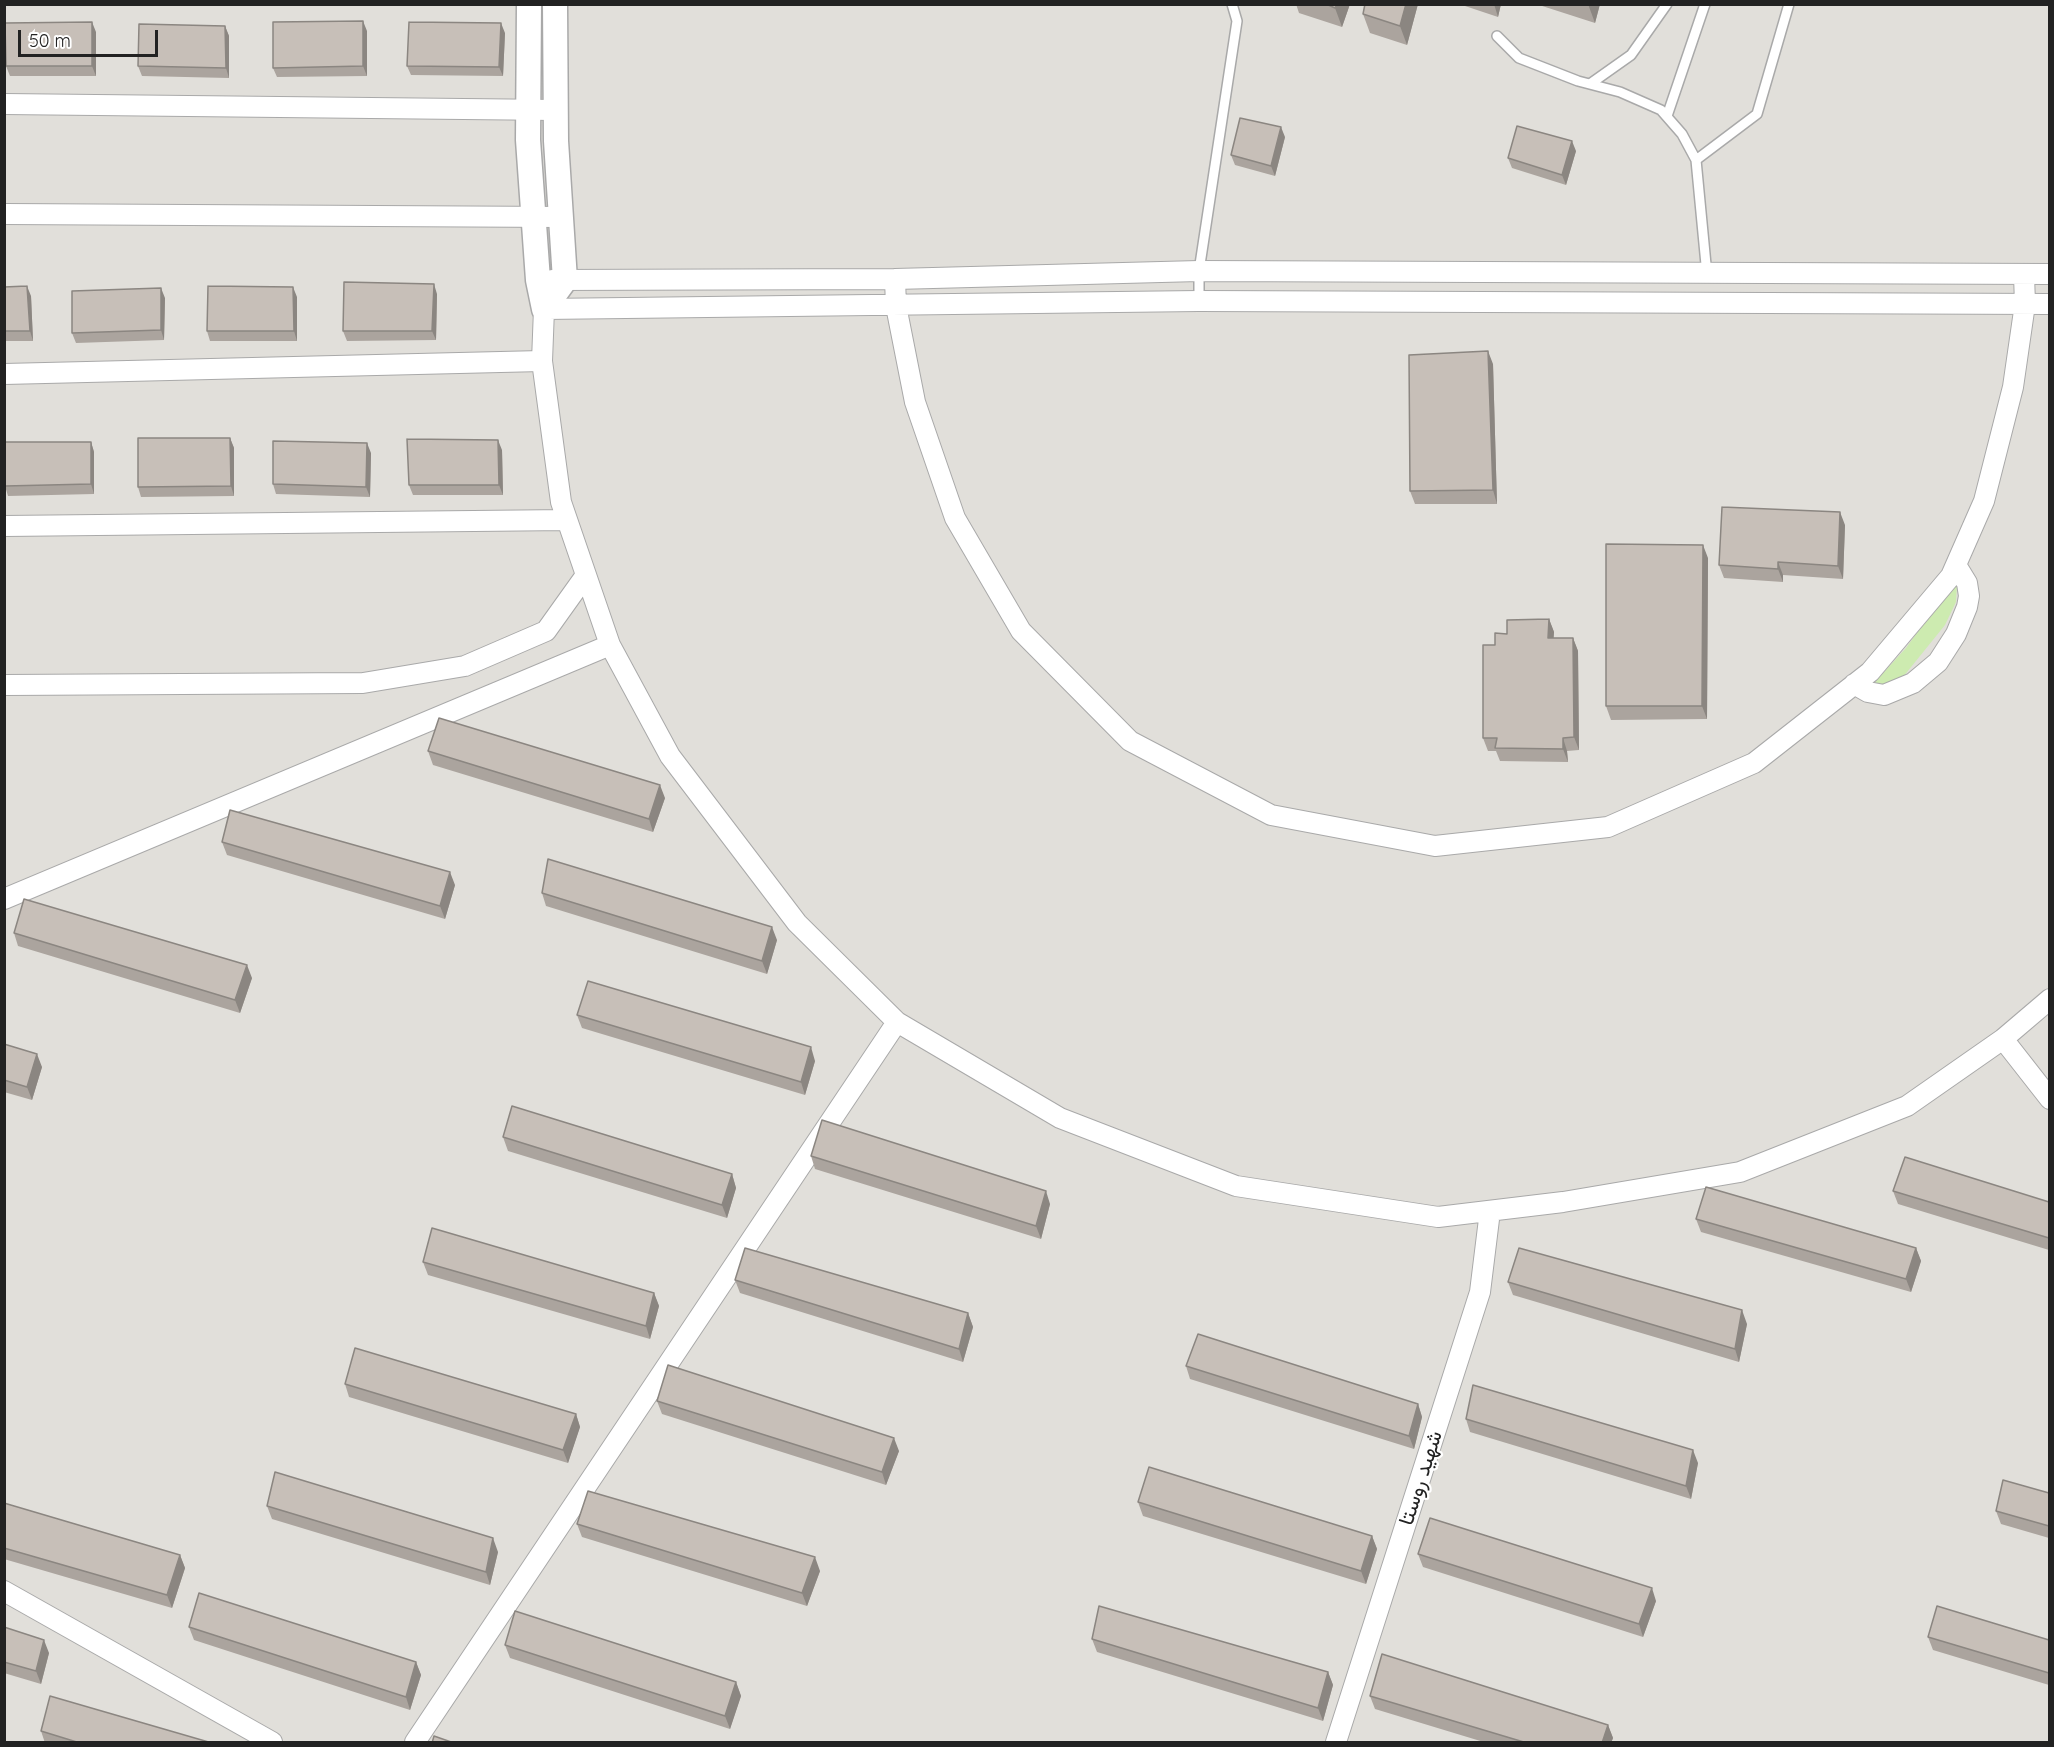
<!DOCTYPE html>
<html>
<head>
<meta charset="utf-8">
<style>
	body { margin:0 }
	#map { position:relative; width:2054px; height:1747px; overflow:hidden; background:#f2efe9; font-family:Quicksand,sans-serif }
	canvas { display:block }
	.frame { position:absolute; inset:0; border:6px solid #222; pointer-events:none }
	.scale { position:absolute; left:18px; top:30px; width:140px; height:27px; box-sizing:border-box; border:3px solid #222; border-top:0; padding-left:8px; font-size:18px; line-height:21px; white-space:nowrap; color:#222; -webkit-text-stroke:4px #fff; paint-order:stroke }
</style>
</head>
<body>
<div id="map">
<canvas width="2054" height="1747"></canvas>
<div class="frame"></div>
<div class="scale">50 m</div>
</div>
<script>
const ctx = document.querySelector('canvas').getContext('2d');
ctx.lineJoin = 'round';
function fill(path, color) { ctx.fillStyle = color; ctx.fill(path, 'evenodd'); }
const poly = rows => new Path2D(rows.map(r => 'M' + r).join(''));
function strokePath(path, color, width, dash) { ctx.strokeStyle = color; ctx.lineWidth = width; ctx.lineCap = dash ? 'butt' : 'round'; ctx.setLineDash(dash || []); ctx.stroke(path); }
function label(font, color, halo, rows, align = 'center') {
  ctx.font = font + ' Quicksand,Vazirmatn,sans-serif'; ctx.lineWidth = 4.5; ctx.setLineDash([]); ctx.textBaseline = 'middle'; ctx.strokeStyle = halo; ctx.fillStyle = color; for (const [text, x, y, turn = 0] of rows) {
    ctx.save(); ctx.translate(x, y); ctx.rotate((+turn || 0) * Math.PI / 180); ctx.textAlign = isNaN(turn) ? turn : align; if (halo) ctx.strokeText(text, 0, 0); ctx.fillText(text, 0, 0); ctx.restore();
  }
}
fill(poly([
	[5,5,2049,5,2049,1742,5,1742]
]), '#e1dfda');
fill(poly([
	[1955,580,1957,585,1956,602,1945,625,1903,677,1889,684,1877,686,1874,683,1906,648]
]), '#cdebb0');
const service = poly([
	[1497,36,1519,58,1578,81,1620,92,1661,110,1682,134,1696,160,1707,275],
	[1590,84,1631,55,1667,4],
	[1667,116,1705,4],
	[1696,160,1757,114,1789,4],
	[1199,301,1199,271,1237,21,1232,4]
]);
const minor = poly([
	[4,104,555,110],
	[4,214,561,217],
	[895,279,896,306,915,402,955,518,1021,631,1130,741,1271,815,1435,846,1608,827,1754,763,1870,672,1951,576,1984,501,2013,387,2025,304,2024,275],
	[552,280,895,279,1199,271,2050,274],
	[2050,304,1199,301,544,309,542,361,561,502,610,645,670,756,797,923,897,1022,1060,1118,1236,1186,1438,1217,1563,1202,1740,1172,1907,1106,2003,1039,2050,999],
	[4,374,542,361],
	[4,526,567,520],
	[1854,684,1868,692,1884,695,1913,683,1938,662,1956,634,1967,607,1969,596,1967,583,1956,565],
	[4,685,363,683,465,666,546,631,586,575],
	[4,899,610,645],
	[2003,1039,2050,1099],
	[4,1591,272,1742],
	[415,1742,897,1022],
	[1336,1742,1480,1292,1490,1211]
]);
const tertiary = poly([
	[529,4,528,140,538,280,544,309],
	[544,309,565,280,556,141,555,4]
]);
strokePath(service, '#a9a9a9', 12);
strokePath(minor, '#a9a9a9', 22);
strokePath(tertiary, '#a9a9a9', 27);
strokePath(service, '#fff', 9);
strokePath(minor, '#fff', 20);
strokePath(tertiary, '#fff', 24);
fill(poly([
	[1296,4,1350,4,1342,27,1299,13],
	[1418,4,1407,45,1370,33,1363,14],
	[1459,4,1501,4,1498,17],
	[1536,4,1600,4,1595,23],
	[225,26,229,36,229,78,142,76,138,66],
	[367,31,367,76,277,77,273,68],
	[96,32,96,76,10,76,6,66],
	[505,33,503,76,411,75,407,66],
	[1285,137,1275,176,1235,165,1231,155],
	[1576,151,1566,185,1512,168,1508,158],
	[4,287,31,296,33,341,4,341],
	[437,294,436,340,347,341,343,331],
	[297,297,297,341,210,341,207,331],
	[165,298,164,340,76,343,72,333],
	[1493,364,1497,504,1415,504,1410,491],
	[230,438,234,448,234,496,141,497,138,487],
	[91,442,94,452,94,494,8,496,5,486],
	[502,450,503,495,413,495,409,485],
	[371,453,370,497,276,494,273,484],
	[1845,525,1843,579,1783,575,1783,582,1724,578,1719,565],
	[1708,558,1707,719,1611,720,1606,706],
	[1549,619,1554,632,1553,638,1573,638,1578,651,1579,750,1567,751,1568,762,1500,761,1496,751,1488,751,1483,738,1495,645,1507,634],
	[428,751,665,798,653,832,433,765],
	[222,842,455,885,445,919,227,855],
	[542,893,777,940,767,974,546,906],
	[14,933,252,978,240,1013,18,946],
	[577,1015,815,1061,805,1095,582,1028],
	[4,1044,42,1067,32,1100,4,1092],
	[503,1137,732,1174,736,1188,727,1218,508,1151],
	[811,1156,1050,1204,1041,1239,815,1169],
	[1893,1191,2049,1202,2049,1250,1898,1204],
	[1696,1219,1916,1248,1921,1261,1911,1292,1701,1232],
	[423,1262,654,1293,659,1306,650,1339,428,1275],
	[735,1280,968,1313,973,1327,963,1362,740,1293],
	[1508,1282,1747,1324,1739,1362,1513,1295],
	[1186,1366,1418,1404,1422,1417,1414,1449,1190,1379],
	[345,1384,576,1414,580,1427,568,1463,349,1397],
	[657,1401,899,1451,886,1485,662,1414],
	[1466,1419,1698,1463,1691,1499,1470,1432],
	[2049,1493,2049,1538,2001,1524,1996,1511],
	[1138,1502,1372,1536,1377,1549,1366,1584,1143,1516],
	[4,1503,180,1555,185,1568,172,1608,4,1559],
	[267,1506,498,1552,490,1585,272,1519],
	[577,1524,820,1571,807,1606,582,1537],
	[1418,1554,1656,1601,1643,1637,1423,1567],
	[4,1627,49,1653,41,1684,4,1673],
	[189,1627,416,1662,421,1675,410,1710,194,1640],
	[1928,1637,2049,1640,2049,1685,1933,1650],
	[1092,1639,1328,1672,1333,1685,1323,1721,1097,1652],
	[505,1645,736,1682,741,1696,730,1729,510,1658],
	[1370,1696,1608,1725,1613,1738,1611,1743,1487,1743,1375,1709],
	[41,1731,212,1743,45,1743]
]), '#aba49e');
fill(poly([
	[1337,4,1350,4,1342,27,1335,8],
	[1406,4,1418,4,1407,45,1400,26],
	[1494,4,1501,4,1498,17],
	[1588,4,1600,4,1595,23],
	[363,21,367,31,367,76,363,66],
	[92,22,96,32,96,76,92,66],
	[501,23,505,33,503,76,499,67],
	[225,26,229,36,229,78,226,68],
	[1281,127,1285,137,1275,176,1271,166],
	[1572,141,1576,151,1566,185,1562,175],
	[434,284,437,294,436,340,432,331],
	[27,286,31,296,33,341,30,331],
	[293,287,297,297,297,341,294,331],
	[161,288,165,298,164,340,161,330],
	[1488,351,1493,364,1497,504,1493,490],
	[230,438,234,448,234,496,231,486],
	[498,440,502,450,503,495,499,485],
	[91,442,94,452,94,494,91,484],
	[367,443,371,453,370,497,366,487],
	[1840,512,1845,525,1843,579,1838,566],
	[1703,545,1708,558,1707,719,1702,706],
	[1778,562,1783,575,1783,582,1778,569],
	[1549,619,1554,632,1553,651,1548,638],
	[1573,638,1578,651,1579,750,1574,737],
	[1563,738,1567,751,1568,762,1563,749],
	[660,785,665,798,653,832,649,819],
	[450,872,455,885,445,919,440,906],
	[772,927,777,940,767,974,762,961],
	[247,965,252,978,240,1013,235,1000],
	[811,1047,815,1061,805,1095,801,1082],
	[37,1054,42,1067,32,1100,27,1087],
	[732,1174,736,1188,727,1218,722,1205],
	[1046,1191,1050,1204,1041,1239,1036,1226],
	[1916,1248,1921,1261,1911,1292,1906,1279],
	[654,1293,659,1306,650,1339,646,1326],
	[1742,1310,1747,1324,1739,1362,1735,1349],
	[968,1313,973,1327,963,1362,959,1349],
	[1418,1404,1422,1417,1414,1449,1409,1436],
	[576,1414,580,1427,568,1463,563,1450],
	[894,1438,899,1451,886,1485,882,1472],
	[1693,1450,1698,1463,1691,1499,1686,1486],
	[1372,1536,1377,1549,1366,1584,1361,1571],
	[493,1538,498,1552,490,1585,486,1572],
	[180,1555,185,1568,172,1608,167,1595],
	[815,1557,820,1571,807,1606,802,1593],
	[1652,1588,1656,1601,1643,1637,1639,1624],
	[44,1640,49,1653,41,1684,36,1671],
	[416,1662,421,1675,410,1710,406,1697],
	[1328,1672,1333,1685,1323,1721,1318,1708],
	[736,1682,741,1696,730,1729,725,1716],
	[1608,1725,1613,1738,1611,1743,1602,1743]
]), '#8b8681');
const building = poly([
	[1326,4,1337,4,1335,8,1326,4],
	[1365,4,1406,4,1400,26,1363,14,1365,4],
	[363,21,363,66,273,68,273,22,363,21],
	[92,22,92,66,6,66,5,23,92,22],
	[409,22,501,23,499,67,407,66,409,22],
	[139,24,225,26,226,68,138,66,139,24],
	[1240,118,1281,127,1271,166,1231,155,1240,118],
	[1517,126,1572,141,1562,175,1508,158,1517,126],
	[344,282,434,284,432,331,343,331,344,282],
	[27,286,30,331,4,331,4,287,27,286],
	[208,286,293,287,294,331,207,331,208,286],
	[161,288,161,330,72,333,72,291,161,288],
	[1488,351,1493,490,1410,491,1409,355,1488,351],
	[138,438,230,438,231,486,138,487,138,438],
	[407,439,498,440,499,485,409,485,407,439],
	[273,441,367,443,366,487,273,484,273,441],
	[5,442,91,442,91,484,5,486,5,442],
	[1722,507,1840,512,1838,566,1778,562,1778,569,1719,565,1722,507],
	[1606,544,1703,545,1702,706,1606,706,1606,544],
	[1549,619,1548,638,1573,638,1574,737,1563,738,1563,749,1495,748,1497,738,1483,738,1483,645,1495,645,1495,633,1507,634,1507,620,1549,619],
	[439,718,660,785,649,819,428,751,439,718],
	[230,810,450,872,440,906,222,842,230,810],
	[548,859,772,927,762,961,542,893,548,859],
	[24,899,247,965,235,1000,14,933,24,899],
	[588,981,811,1047,801,1082,577,1015,588,981],
	[4,1044,37,1054,27,1087,4,1080,4,1044],
	[512,1106,732,1174,722,1205,503,1137,512,1106],
	[822,1120,1046,1191,1036,1226,811,1156,822,1120],
	[1905,1157,2049,1202,2049,1238,1893,1191,1905,1157],
	[1706,1187,1916,1248,1906,1279,1696,1219,1706,1187],
	[432,1228,654,1293,646,1326,423,1262,432,1228],
	[745,1248,968,1313,959,1349,735,1280,745,1248],
	[1519,1248,1742,1310,1735,1349,1508,1282,1519,1248],
	[1198,1334,1418,1404,1409,1436,1186,1366,1198,1334],
	[355,1348,576,1414,563,1450,345,1384,355,1348],
	[668,1365,894,1438,882,1472,657,1401,668,1365],
	[1473,1385,1693,1450,1686,1486,1466,1419,1473,1385],
	[1149,1467,1372,1536,1361,1571,1138,1502,1149,1467],
	[275,1472,493,1538,486,1572,267,1506,275,1472],
	[2003,1480,2049,1493,2049,1526,1996,1511,2003,1480],
	[588,1491,815,1557,802,1593,577,1524,588,1491],
	[4,1503,180,1555,167,1595,4,1548,4,1503],
	[1430,1518,1652,1588,1639,1624,1418,1554,1430,1518],
	[199,1593,416,1662,406,1697,189,1627,199,1593],
	[1099,1606,1328,1672,1318,1708,1092,1639,1099,1606],
	[1937,1606,2049,1640,2049,1673,1928,1637,1937,1606],
	[515,1611,736,1682,725,1716,505,1645,515,1611],
	[4,1627,44,1640,36,1671,4,1662,4,1627],
	[1382,1654,1608,1725,1602,1743,1527,1743,1370,1696,1382,1654],
	[50,1696,212,1743,80,1743,41,1731,50,1696],
	[434,1736,454,1743,432,1743,434,1736]
]);
fill(building, '#c7bfb8');
strokePath(building, '#8b8681', 1.5);
label('21px', '#222', '#fff', [
	["شهید روستا",1421,1478,-72]
]);
</script>
</body>
</html>
